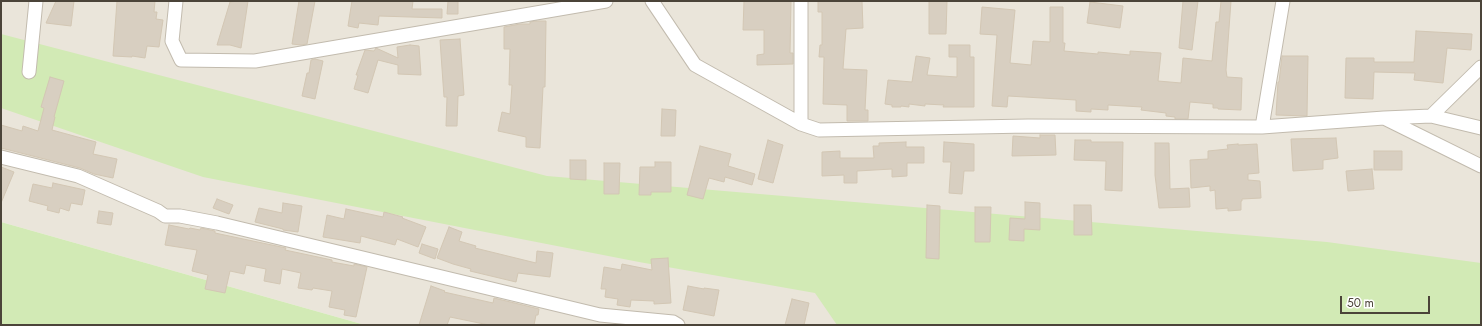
<!DOCTYPE html>
<html>
<head>
<meta charset="utf-8">
<style>
	body { margin:0 }
	#map { position:relative; width:1482px; height:326px; overflow:hidden; background:#f6f3ec; font-family:Jost,sans-serif }
	canvas { display:block }
	.frame { position:absolute; inset:0; border:2px solid #4b4439; pointer-events:none }
	.scale { position:absolute; left:1340px; top:296px; width:90px; height:18px; box-sizing:border-box; border:2px solid #4b4439; border-top:0; padding-left:5px; font-size:12px; line-height:14px; white-space:nowrap; color:#4b4439; -webkit-text-stroke:3px #fff; paint-order:stroke }
</style>
</head>
<body>
<div id="map">
<canvas width="1482" height="326"></canvas>
<div class="frame"></div>
<div class="scale">50 m</div>
</div>
<script>
const ctx = document.querySelector('canvas').getContext('2d');
ctx.lineJoin = 'round';
function fill(path, color) { ctx.fillStyle = color; ctx.fill(path, 'evenodd'); }
const poly = rows => new Path2D(rows.map(r => 'M' + r).join(''));
function strokePath(path, color, width, dash) { ctx.strokeStyle = color; ctx.lineWidth = width; ctx.lineCap = dash ? 'butt' : 'round'; ctx.setLineDash(dash || []); ctx.stroke(path); }
fill(poly([
	[1,1,1481,1,1481,325,365,325,1,222]
]), '#eae5da');
fill(poly([
	[1,34,547,176,1327,242,1481,263,1481,325,837,325,815,293,639,262,203,177,1,108],
	[1,222,365,325,1,325]
]), '#d2eab5');
const building = poly([
	[56,1,74,1,71,26,46,23,56,1],
	[117,1,155,1,154,12,157,12,156,19,163,20,159,47,147,46,145,58,132,56,132,57,113,56,117,1],
	[238,1,248,1,241,48,230,45,217,45,230,2,238,1],
	[299,1,315,1,307,44,301,45,292,44,299,1],
	[352,1,413,1,412,9,442,9,442,18,379,16,378,25,359,23,358,28,348,26,352,1],
	[448,1,458,1,458,14,447,14,448,1],
	[744,1,791,1,790,53,793,53,793,64,757,65,757,55,764,54,764,30,743,30,744,1],
	[818,1,862,1,863,28,846,29,843,69,867,70,865,110,868,110,868,121,847,121,847,105,823,104,824,57,819,57,820,45,822,45,822,12,818,12,818,1],
	[929,1,947,1,946,34,929,34,929,1],
	[1183,1,1198,1,1192,50,1179,48,1183,1],
	[1221,1,1231,1,1226,70,1227,77,1242,78,1241,110,1218,109,1218,108,1213,108,1213,104,1190,102,1188,119,1175,119,1175,117,1166,116,1166,113,1141,110,1142,107,1108,105,1108,110,1091,109,1091,112,1076,111,1076,100,1008,96,1007,107,992,106,997,35,980,34,982,7,1015,10,1010,63,1031,65,1033,41,1050,42,1050,7,1063,7,1063,43,1065,43,1064,51,1098,54,1098,52,1130,55,1130,51,1161,53,1158,81,1181,83,1183,58,1212,61,1216,22,1219,22,1221,1],
	[1090,2,1123,6,1120,28,1087,23,1090,2],
	[536,21,546,21,545,87,543,87,540,148,526,147,526,137,498,131,502,112,510,114,512,85,509,85,510,49,504,49,504,27,520,24,530,24,530,22,536,21],
	[1416,31,1472,34,1471,50,1447,48,1443,83,1414,80,1415,73,1374,72,1373,99,1345,98,1346,58,1374,58,1374,62,1414,62,1416,31],
	[460,39,464,95,458,96,457,126,446,126,447,97,444,97,440,40,460,39],
	[410,45,419,46,421,75,398,74,398,65,378,60,368,93,354,89,358,75,356,75,365,50,374,51,376,48,398,58,397,47,410,45],
	[949,45,970,45,970,57,974,57,974,107,943,107,944,105,925,104,925,106,909,104,909,107,901,106,901,107,892,107,892,105,885,104,888,80,912,82,916,56,930,58,927,75,957,77,957,57,949,57,949,45],
	[1282,56,1308,56,1307,116,1276,115,1278,82,1279,82,1282,56],
	[315,59,323,61,315,99,302,96,307,73,309,73,311,60,315,59],
	[50,77,64,81,54,117,55,117,52,130,96,142,93,154,117,159,113,178,94,174,80,168,1,148,1,125,22,131,23,126,38,131,44,108,41,107,50,77],
	[662,109,676,110,675,136,661,136,662,109],
	[1040,135,1055,135,1056,155,1012,156,1013,136,1040,138,1040,135],
	[1336,138,1338,158,1323,160,1323,169,1293,171,1291,139,1336,138],
	[768,140,783,145,773,183,758,179,768,140],
	[1075,140,1091,140,1091,142,1123,142,1122,191,1105,190,1106,161,1074,160,1075,140],
	[906,142,906,147,924,147,924,163,907,163,907,176,892,177,892,169,857,171,857,183,844,183,844,175,822,176,822,152,840,151,840,158,874,158,873,146,879,146,879,143,906,142],
	[944,142,974,144,974,171,964,171,962,194,949,193,951,162,943,162,944,142],
	[1155,143,1169,143,1170,189,1189,188,1190,207,1159,208,1155,175,1155,143],
	[1238,144,1238,145,1257,144,1259,173,1248,174,1248,180,1260,181,1261,198,1242,199,1242,201,1241,201,1241,210,1228,211,1228,208,1216,209,1215,190,1210,191,1210,186,1191,188,1190,160,1208,159,1208,151,1228,149,1227,145,1238,144],
	[700,146,731,154,728,166,755,174,752,185,725,177,724,182,709,178,703,199,687,195,700,146],
	[1374,151,1402,151,1402,170,1374,170,1374,151],
	[570,160,586,160,586,180,570,179,570,160],
	[655,162,671,162,671,192,651,192,651,195,639,195,640,167,655,167,655,162],
	[604,163,620,163,619,194,604,194,604,163],
	[1,167,14,172,1,203,1,167],
	[1372,169,1374,189,1348,191,1346,171,1372,169],
	[53,183,85,190,82,205,71,203,69,211,60,208,59,213,47,210,48,206,29,201,33,184,52,188,53,183],
	[217,199,233,205,229,214,213,208,217,199],
	[1025,202,1040,203,1040,230,1024,229,1024,241,1009,240,1010,218,1025,219,1025,202],
	[283,203,302,206,298,232,283,230,283,229,255,222,259,208,282,213,283,203],
	[927,205,940,206,939,259,926,258,927,205],
	[1074,205,1091,205,1092,235,1074,235,1074,205],
	[975,207,991,207,990,242,975,242,975,207],
	[346,209,383,217,384,212,403,217,402,218,426,227,418,247,397,239,395,245,361,236,360,243,323,237,327,215,344,219,346,209],
	[99,211,113,213,111,225,97,223,99,211],
	[169,225,189,229,190,228,200,230,201,228,215,231,215,233,286,248,285,250,332,260,332,262,354,266,354,264,367,267,356,317,344,315,345,310,329,307,332,291,313,288,312,290,298,288,301,273,282,269,280,284,264,281,266,269,246,265,244,274,230,271,225,293,205,289,208,275,192,271,197,250,165,245,169,225],
	[449,227,462,232,459,241,476,246,475,248,536,263,537,251,553,253,550,277,518,273,516,282,470,271,471,269,453,264,437,258,449,227],
	[422,244,438,249,435,259,419,253,422,244],
	[668,258,671,303,654,304,654,301,631,300,630,307,617,305,618,299,605,297,606,289,601,289,604,267,621,270,622,264,652,270,651,259,668,258],
	[431,286,445,291,444,292,493,303,494,298,539,309,538,315,536,315,534,325,489,325,450,317,447,325,419,325,431,286],
	[688,286,704,289,704,288,719,290,714,316,683,310,688,286],
	[792,299,809,303,804,325,785,325,792,299]
]);
fill(building, '#d8cfc1');
strokePath(building, '#d3c7b4', 1);
const minor = poly([
	[176,1,172,41,181,60,255,61,606,1],
	[652,1,695,65,801,124,819,130,1028,126,1262,127,1384,118,1431,116,1481,128],
	[29,72,36,1],
	[1431,116,1481,67],
	[1386,119,1481,166],
	[801,124,801,1],
	[1262,127,1283,1],
	[1,157,78,176,158,211,165,216,180,216,217,223,600,315,673,322,678,325]
]);
strokePath(minor, '#c2bbae', 15);
strokePath(minor, '#fff', 13);
</script>
</body>
</html>
